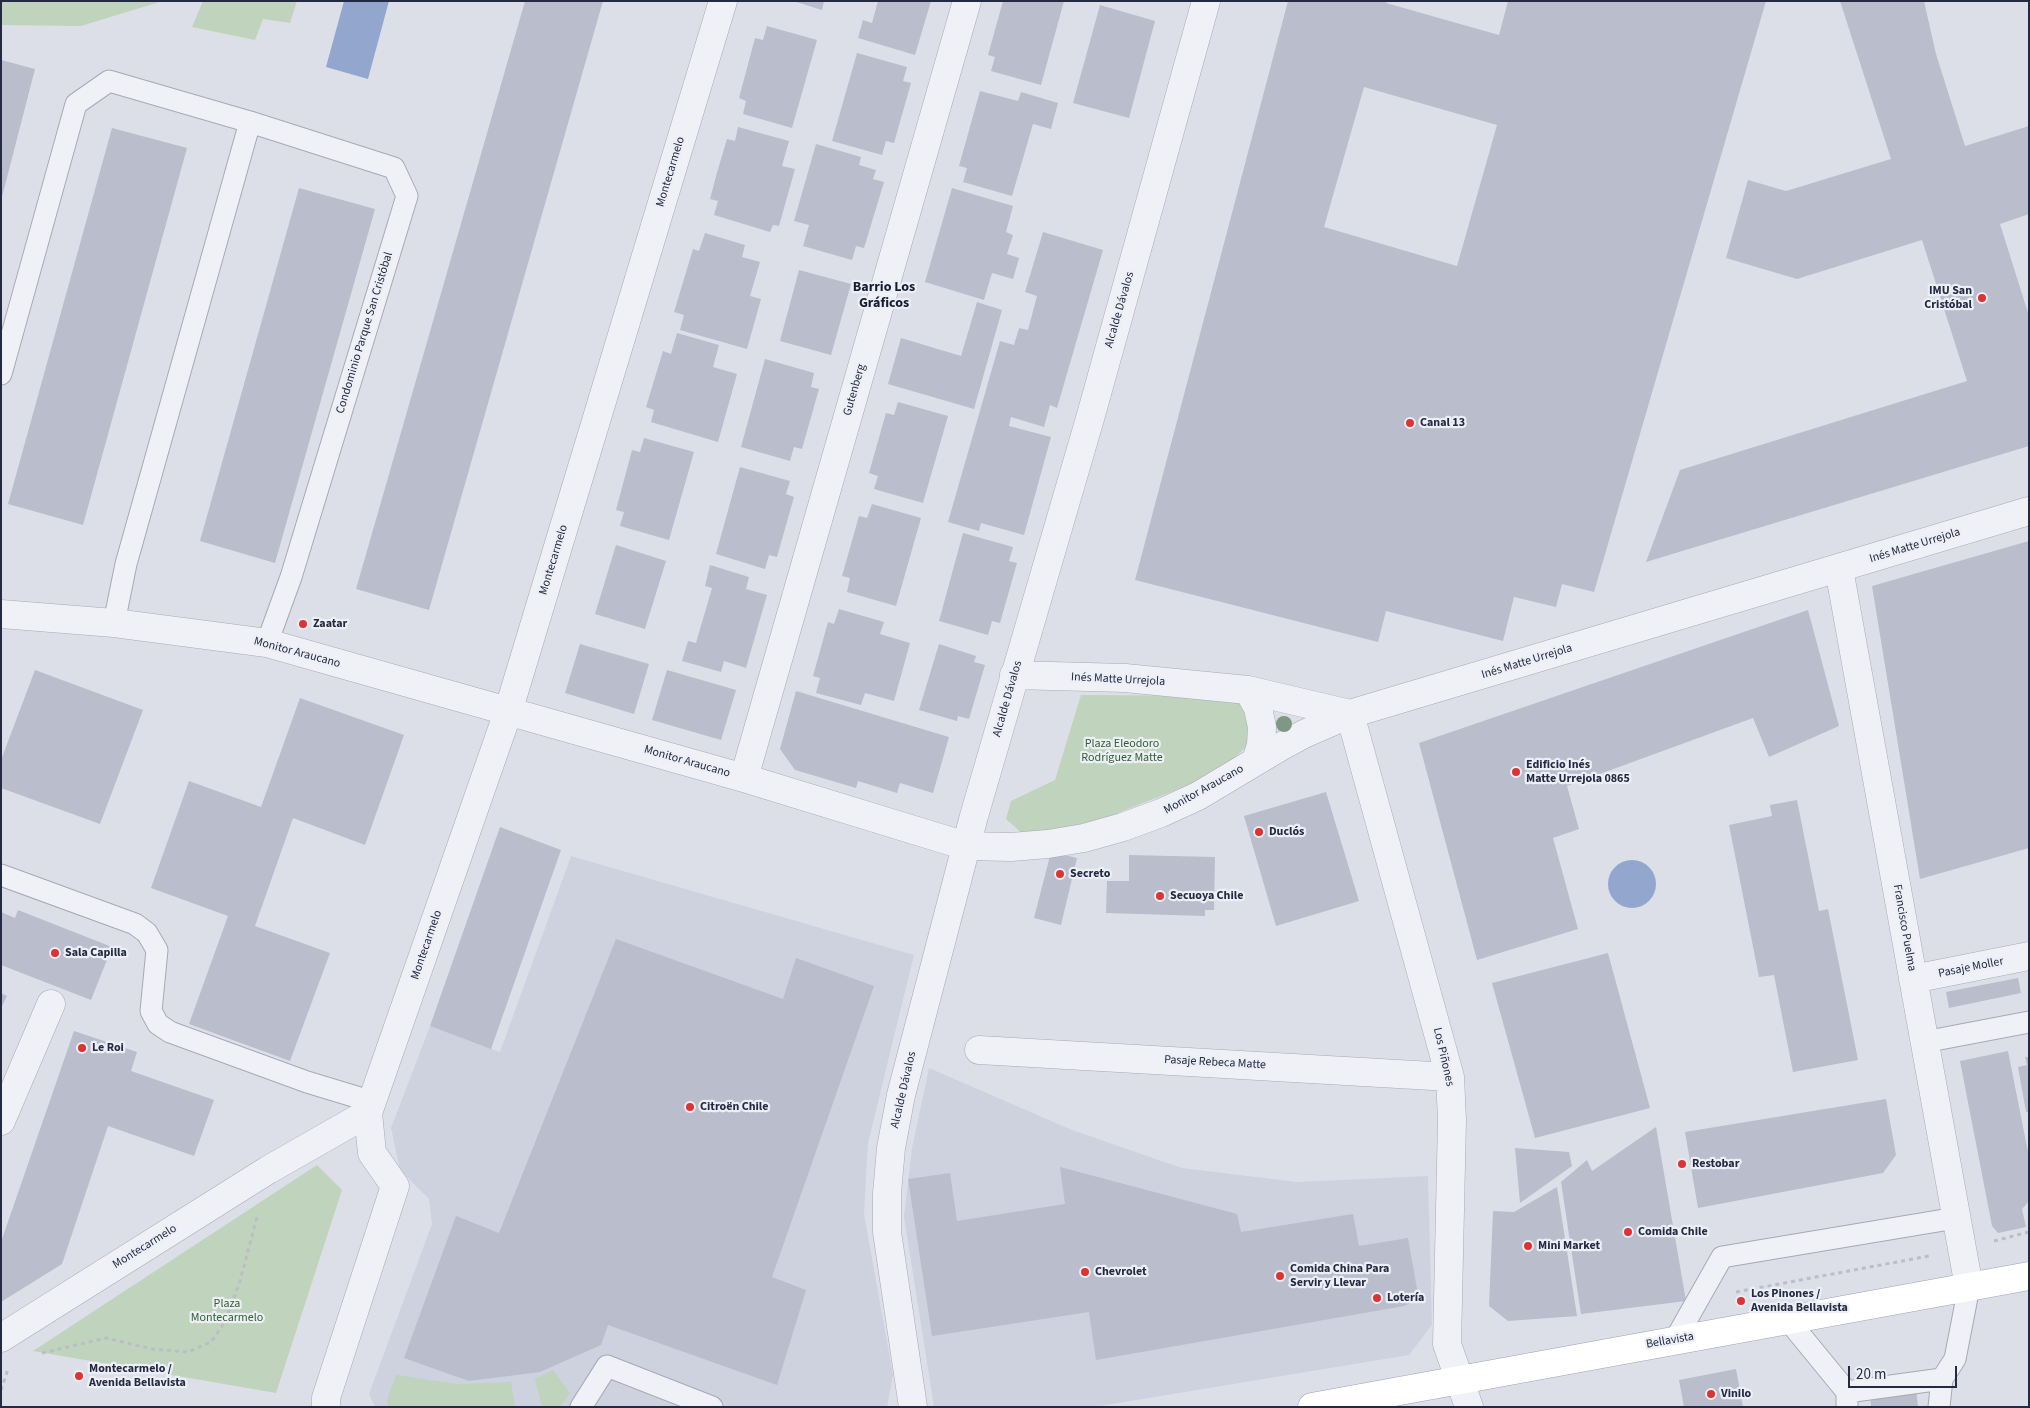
<!DOCTYPE html>
<html>
<head>
<meta charset="utf-8">
<style>
	body { margin:0 }
	#map { position:relative; width:2030px; height:1408px; overflow:hidden; background:#dddfe8; font-family:"Source Sans 3",sans-serif }
	canvas { display:block }
	.frame { position:absolute; inset:0; border:2px solid #242a41; pointer-events:none }
	.scale { position:absolute; left:1848px; top:1366px; width:109px; height:22px; box-sizing:border-box; border:2px solid #242a41; border-top:0; padding-left:6px; font-size:15px; line-height:18px; white-space:nowrap; color:#242a41; -webkit-text-stroke:4px #eceff6; paint-order:stroke }
</style>
</head>
<body>
<div id="map">
<canvas width="2030" height="1408"></canvas>
<div class="frame"></div>
<div class="scale">20 m</div>
</div>
<script>
const ctx = document.querySelector('canvas').getContext('2d');
ctx.lineJoin = 'round';
function fill(path, color) { ctx.fillStyle = color; ctx.fill(path, 'evenodd'); }
const poly = rows => new Path2D(rows.map(r => 'M' + r).join(''));
function strokePath(path, color, width, dash) { ctx.strokeStyle = color; ctx.lineWidth = width; ctx.lineCap = dash ? 'butt' : 'round'; ctx.setLineDash(dash || []); ctx.stroke(path); }
function label(font, color, halo, rows, align = 'center') {
  ctx.font = font + ' "Source Sans 3",sans-serif'; ctx.lineWidth = 4.5; ctx.setLineDash([]); ctx.textBaseline = 'middle'; ctx.strokeStyle = halo; ctx.fillStyle = color; for (const [text, x, y, turn = 0] of rows) {
    ctx.save(); ctx.translate(x, y); ctx.rotate((+turn || 0) * Math.PI / 180); ctx.textAlign = isNaN(turn) ? turn : align; if (halo) ctx.strokeText(text, 0, 0); ctx.fillText(text, 0, 0); ctx.restore();
  }
}
fill(poly([
	[571,856,914,955,868,1143,864,1214,893,1375,887,1407,375,1407,369,1394,432,1224,429,1199,400,1170,391,1128,430,1026,500,1052],
	[929,1068,1072,1130,1182,1168,1297,1182,1428,1176,1432,1325,1409,1355,1094,1407,934,1407,904,1217,912,1148]
]), '#ced2de');
fill(poly([
	[1,1,163,1,81,26,1,25],
	[203,1,297,1,290,23,263,19,255,40,192,27],
	[1081,695,1232,696,1246,706,1253,741,1234,758,1193,783,1098,821,1024,835,1006,819,1011,801,1055,780],
	[317,1165,342,1190,276,1393,33,1351],
	[553,1370,570,1393,560,1407,542,1407,535,1379],
	[396,1375,457,1384,511,1382,515,1407,388,1407,387,1400]
]), '#bfd3bd');
fill(poly([
	[344,1,389,1,368,79,326,67],
	'1608 884a24 24 0 1 1 48 0a24 24 0 1 1-48 0Z'
]), '#93a6cd');
fill(poly([
	[525,1,603,1,429,610,356,589],
	[793,1,824,1,822,10],
	[878,1,931,1,915,55,858,38,863,20,872,23],
	[1003,1,1064,1,1041,85,991,71,995,57,988,55],
	[1288,1,1387,1,1386,3,1499,35,1508,1,1766,1,1594,592,1562,584,1556,607,1514,597,1503,641,1386,611,1378,642,1135,580],
	[1364,87,1497,125,1457,266,1324,227],
	[1840,1,1924,1,1936,54,1965,146,2029,126,2029,214,2000,224,2029,316,2029,446,1646,562,1680,470,1967,381,1922,240,1797,279,1726,258,1748,180,1786,191,1891,159],
	[1100,5,1155,21,1129,118,1073,103],
	[767,26,817,40,792,128,743,114,746,101,739,98,755,38,763,40],
	[857,53,907,67,903,81,911,83,894,143,886,141,882,155,832,141],
	[1,60,35,69,2,197,1,197],
	[980,91,1018,101,1021,92,1058,103,1051,129,1033,124,1012,196,963,182,967,168,959,166],
	[738,127,789,141,782,166,795,169,779,226,773,225,770,232,714,215,718,201,710,199,718,169,727,139,735,141],
	[112,128,187,148,83,525,8,504],
	[816,144,861,157,859,165,876,170,873,179,884,182,864,248,856,246,852,260,803,246,809,225,794,221],
	[299,188,375,209,275,563,200,541],
	[952,188,1013,206,1006,232,1013,235,1007,254,1019,258,1013,279,992,273,984,300,925,282],
	[1043,232,1103,250,1057,408,1050,405,1044,427,1011,417,1009,426,1051,437,1024,535,981,523,979,531,948,522,1000,341,1014,345,1019,328,1028,330,1037,296,1025,292],
	[705,233,745,245,742,257,760,262,750,296,761,299,747,349,680,330,684,315,674,312,693,249,699,251],
	[799,270,851,284,831,355,780,341],
	[977,302,1002,310,974,409,888,384,901,338,961,356],
	[677,333,719,345,713,367,737,374,718,442,651,422,654,410,646,407,663,351,671,354],
	[765,359,814,373,811,387,819,389,802,449,794,447,790,461,741,447],
	[898,402,948,416,923,503,874,489,878,476,869,473,886,413,894,415],
	[644,438,694,452,669,540,620,526,624,512,616,510,632,450,640,452],
	[740,467,790,481,786,494,794,497,777,557,769,555,765,569,716,554],
	[872,504,921,518,896,606,847,592,850,578,842,576,859,516,867,518],
	[963,533,1013,547,1009,561,1017,563,1000,623,992,621,988,635,939,621],
	[2029,541,2029,848,1920,879,1872,586],
	[616,545,666,561,645,629,595,614],
	[710,565,749,577,746,589,767,595,746,668,724,661,721,672,682,661,688,641,696,643,712,588,705,586],
	[839,609,884,622,880,634,910,643,894,701,865,693,861,705,816,693,820,678,813,676,828,622,834,624],
	[1808,610,1839,726,1769,757,1753,718,1567,786,1579,829,1553,838,1578,929,1477,960,1419,743],
	[580,644,649,664,634,714,565,693],
	[939,644,976,656,974,662,985,665,969,719,958,716,957,721,919,710],
	[35,670,143,710,100,824,1,788,1,760],
	[667,670,736,690,721,740,652,720],
	[796,691,949,737,933,793,900,783,897,793,858,781,856,788,795,770,780,749],
	[300,698,404,735,365,845,293,818,255,926,330,953,290,1061,189,1024,228,916,151,888,189,781,261,807],
	[1326,792,1359,901,1276,926,1244,816],
	[1797,800,1819,911,1828,909,1858,1060,1793,1072,1774,975,1759,977,1729,825,1772,816,1770,805],
	[500,827,561,850,491,1049,430,1026],
	[1051,852,1077,858,1061,925,1034,918],
	[1129,855,1215,857,1214,910,1205,910,1205,916,1106,913,1107,881,1129,881],
	[18,910,112,947,91,1000,1,965,1,912,15,918],
	[616,939,783,999,796,958,874,986,772,1277,806,1290,777,1385,608,1325,601,1345,540,1372,469,1381,404,1358,456,1216,499,1233],
	[1608,953,1650,1108,1535,1138,1492,983],
	[2018,978,2021,993,1949,1008,1946,992],
	[1,993,7,996,1,1008],
	[74,1031,137,1052,131,1071,214,1100,194,1156,108,1126,62,1264,1,1302,1,1242],
	[2008,1051,2029,1157,2029,1201,2022,1209,2026,1227,1998,1233,1992,1226,1960,1061],
	[2025,1057,2029,1057,2029,1112,2026,1112,2018,1067,2027,1065],
	[1886,1099,1896,1155,1883,1173,1698,1208,1685,1132],
	[1656,1127,1686,1301,1581,1314,1561,1182,1587,1160,1592,1171],
	[1515,1148,1569,1152,1572,1166,1520,1203],
	[1060,1167,1237,1214,1241,1232,1353,1214,1359,1246,1408,1238,1417,1289,1414,1301,1404,1306,1096,1360,1089,1312,932,1336,908,1179,950,1173,957,1221,1065,1204],
	[1557,1187,1577,1316,1508,1321,1489,1306,1493,1211,1514,1212],
	[1736,1369,1743,1407,1684,1407,1679,1380],
	[1916,1387,1918,1407,1871,1407,1870,1392]
]), '#b9bdcc');
const service = poly([
	[1,374,76,104,109,81,250,122,394,168,407,196,291,577,267,643],
	[114,623,126,564,250,122],
	[1,875,135,924,147,933,157,950,151,1011,158,1024,170,1032,307,1082,373,1102],
	[1924,1042,2029,1022],
	[1788,1320,1847,1392,1847,1407],
	[1675,1340,1722,1257,1956,1218],
	[1847,1392,1942,1379],
	[581,1407,607,1366,712,1407],
	[1939,1407,1942,1379,1955,1359,1969,1287]
]);
const pedestrian = poly([
	[1,1121,51,1004]
]);
const minor = poly([
	[1839,569,1969,1287],
	[1,614,114,623,267,643,744,778,966,846,1011,847,1048,844,1084,838,1123,827,1161,813,1198,796,1280,747,1304,734,1350,714,2029,511],
	[1014,675,1125,678,1248,690,1350,714],
	[1248,690,1258,708,1262,727,1261,745,1256,761],
	[1350,714,1450,1077,1452,1120,1447,1344,1469,1407],
	[744,778,967,1],
	[1913,979,2029,956],
	[979,1050,1450,1077],
	[1,1338,268,1170,368,1113],
	[326,1407,326,1398,395,1186,372,1153,368,1113,508,712,723,1],
	[913,1407,887,1232,887,1193,891,1148,901,1095,974,816,1091,415,1206,1]
]);
const primary = poly([
	[1312,1407,2029,1276]
]);
strokePath(service, '#a6a9b6', 23);
strokePath(pedestrian, '#a6a9b6', 29);
strokePath(minor, '#a6a9b6', 29);
strokePath(primary, '#9ba1b5', 29);
strokePath(poly([
	[1994,1241,2029,1232],
	[1736,1292,1929,1256],
	[42,1353,106,1338,152,1349,188,1352,211,1342,225,1322,240,1281,257,1217],
	[1,1390,8,1369]
]), '#bbbdc7', 3, [4, 4]);
strokePath(service, '#f0f1f6', 21);
strokePath(pedestrian, '#f0f1f6', 28);
strokePath(minor, '#f0f1f6', 28);
strokePath(primary, '#fff', 28);
ctx.fillStyle = '#7f9883';
for (const [x, y] of [
	[1284,724]
]) { ctx.beginPath(); ctx.arc(x, y, 8, 0, 2 * Math.PI); ctx.fill(); }
for (const [x, y, r, color] of [
	[1982,298,5,"#dd3332"],
	[1410,423,5,"#dd3332"],
	[303,624,5,"#dd3332"],
	[1516,772,5,"#dd3332"],
	[1259,832,5,"#dd3332"],
	[1060,874,5,"#dd3332"],
	[1160,896,5,"#dd3332"],
	[55,953,5,"#dd3332"],
	[82,1048,5,"#dd3332"],
	[690,1107,5,"#dd3332"],
	[1682,1164,5,"#dd3332"],
	[1628,1232,5,"#dd3332"],
	[1528,1246,5,"#dd3332"],
	[1085,1272,5,"#dd3332"],
	[1280,1276,5,"#dd3332"],
	[1377,1298,5,"#dd3332"],
	[1741,1301,5,"#dd3332"],
	[79,1376,5,"#dd3332"],
	[1711,1394,5,"#dd3332"]
]) { const dot = new Path2D(); dot.arc(x, y, r, 0, 2 * Math.PI); ctx.fillStyle = color; ctx.fill(dot); strokePath(dot, '#eceff6', 2); }
label('12px', '#242a41', '#eceff6', [
	["Montecarmelo",671,172,-73],
	["Alcalde Dávalos",1120,310,-74],
	["Condominio Parque San Cristóbal",365,333,-73],
	["Gutenberg",855,390,-74],
	["Inés Matte Urrejola",1915,546,-17],
	["Montecarmelo",554,560,-73],
	["Monitor Araucano",297,653,15],
	["Inés Matte Urrejola",1527,662,-17],
	["Inés Matte Urrejola",1118,680,3],
	["Alcalde Dávalos",1008,699,-74],
	["Monitor Araucano",687,762,16],
	["Monitor Araucano",1204,790,-29],
	["Francisco Puelma",1904,928,80],
	["Montecarmelo",427,945,-71],
	["Pasaje Moller",1971,968,-11],
	["Los Piñones",1443,1057,77],
	["Pasaje Rebeca Matte",1215,1063,3],
	["Alcalde Dávalos",904,1090,-77],
	["Montecarmelo",145,1247,-32],
	["Bellavista",1670,1341,-10]
]);
label('bold 12px', '#242a41', '#eceff6', [
	["IMU San",1972,291,"right"],
	["Cristóbal",1972,305,"right"],
	["Canal 13",1420,423],
	["Zaatar",313,624],
	["Edificio Inés",1526,765],
	["Matte Urrejola 0865",1526,779],
	["Duclós",1269,832],
	["Secreto",1070,874],
	["Secuoya Chile",1170,896],
	["Sala Capilla",65,953],
	["Le Roi",92,1048],
	["Citroën Chile",700,1107],
	["Restobar",1692,1164],
	["Comida Chile",1638,1232],
	["Mini Market",1538,1246],
	["Comida China Para",1290,1269],
	["Servir y Llevar",1290,1283],
	["Chevrolet",1095,1272],
	["Los Pinones /",1751,1294],
	["Avenida Bellavista",1751,1308],
	["Lotería",1387,1298],
	["Montecarmelo /",89,1369],
	["Avenida Bellavista",89,1383],
	["Vinilo",1721,1394]
], 'left');
label('12px', '#325e30', '#eceff6', [
	["Plaza Eleodoro",1122,744],
	["Rodríguez Matte",1122,758],
	["Plaza",227,1304],
	["Montecarmelo",227,1318]
]);
label('bold 14px', '#171c31', '#eceff6', [
	["Barrio Los",884,288],
	["Gráficos",884,304]
]);
</script>
</body>
</html>
